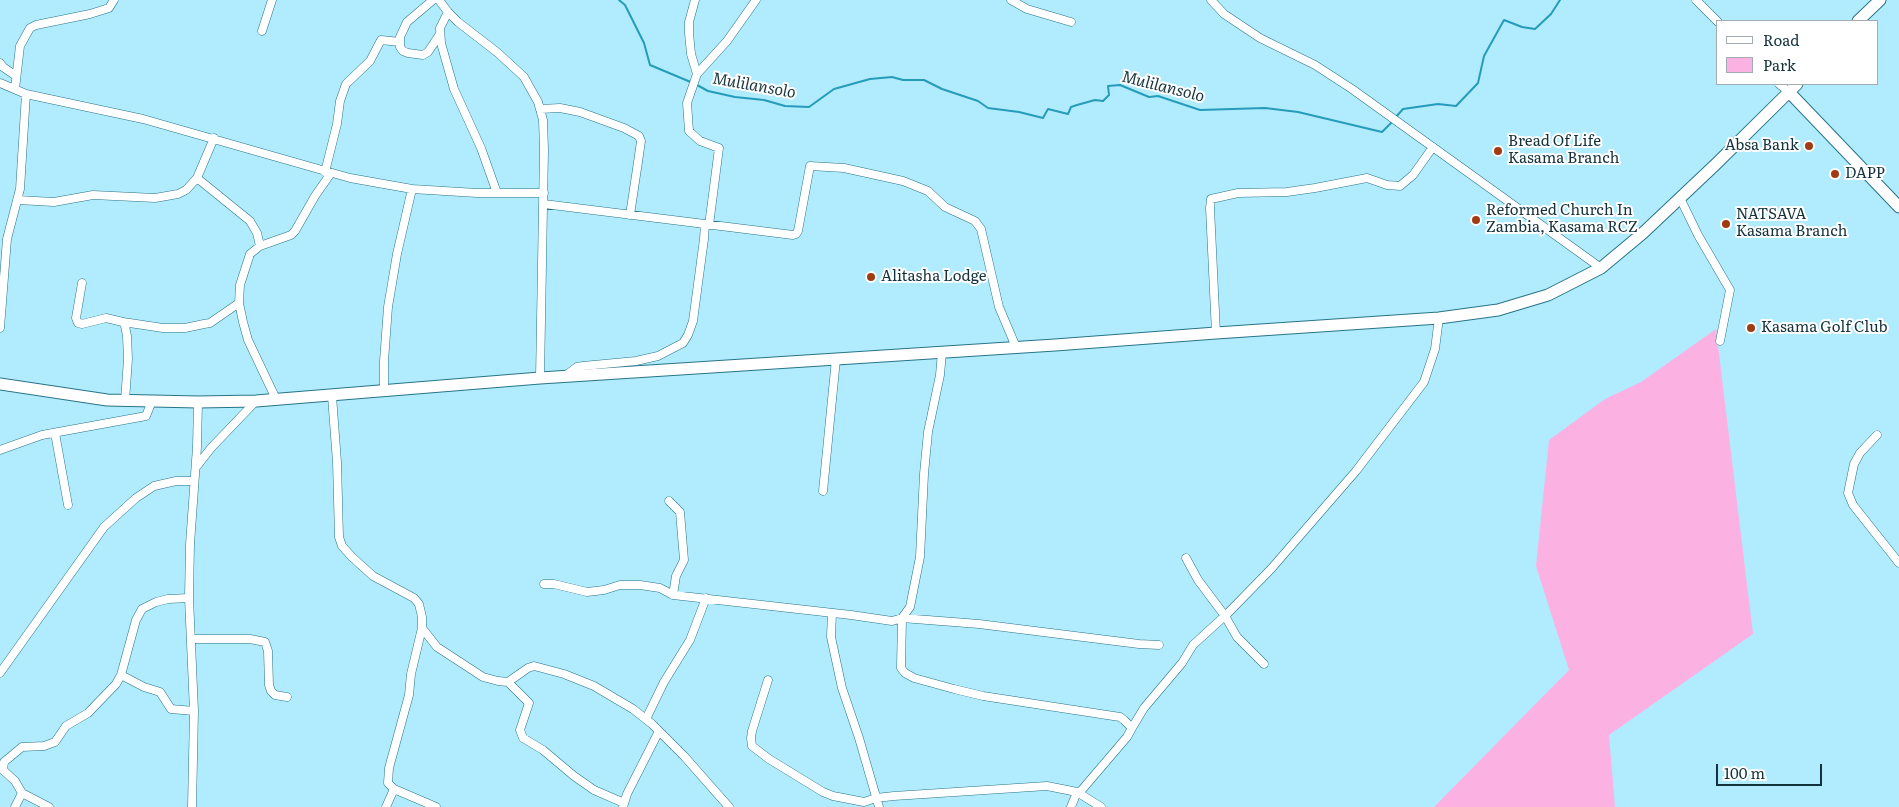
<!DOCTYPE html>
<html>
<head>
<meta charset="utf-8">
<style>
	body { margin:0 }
	#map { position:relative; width:1899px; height:807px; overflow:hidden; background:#b1ebfe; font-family:Literata,serif }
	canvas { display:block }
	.legend { position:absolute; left:1716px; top:20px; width:162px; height:65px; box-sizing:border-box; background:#fff; border:1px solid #a1adb1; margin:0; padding:6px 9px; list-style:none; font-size:15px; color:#13323b }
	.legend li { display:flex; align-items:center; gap:10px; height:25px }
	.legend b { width:25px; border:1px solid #a1adb1 }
	.scale { position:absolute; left:1716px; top:764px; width:106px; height:22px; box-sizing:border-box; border:2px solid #13323b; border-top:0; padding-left:6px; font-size:15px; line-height:18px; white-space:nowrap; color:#13323b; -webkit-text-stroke:4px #fff; paint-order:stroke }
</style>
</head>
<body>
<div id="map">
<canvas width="1899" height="807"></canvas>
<ul class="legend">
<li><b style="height:6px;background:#fff"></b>Road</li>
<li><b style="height:14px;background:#fbb2e3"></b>Park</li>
</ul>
<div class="scale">100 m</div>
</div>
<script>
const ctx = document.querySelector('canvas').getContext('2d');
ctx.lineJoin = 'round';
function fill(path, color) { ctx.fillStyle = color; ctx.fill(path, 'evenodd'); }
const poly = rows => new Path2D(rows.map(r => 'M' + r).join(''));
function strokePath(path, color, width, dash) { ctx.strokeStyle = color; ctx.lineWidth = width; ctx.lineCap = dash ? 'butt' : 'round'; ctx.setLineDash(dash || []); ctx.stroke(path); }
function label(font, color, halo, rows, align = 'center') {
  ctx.font = font + ' Literata,serif'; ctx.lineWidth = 4; ctx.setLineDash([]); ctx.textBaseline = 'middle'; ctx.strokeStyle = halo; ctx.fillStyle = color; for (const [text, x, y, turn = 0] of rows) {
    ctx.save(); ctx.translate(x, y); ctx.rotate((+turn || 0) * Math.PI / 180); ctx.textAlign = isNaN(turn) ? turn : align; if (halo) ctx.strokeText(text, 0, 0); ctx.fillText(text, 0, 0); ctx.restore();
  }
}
fill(poly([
	[1716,329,1753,634,1609,735,1615,807,1434,807,1569,670,1536,566,1549,440,1605,399,1641,382]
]), '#fbb2e3');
strokePath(poly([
	[619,0,625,5,644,43,650,65,693,83],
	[697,85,708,91,735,97,764,100,785,106,809,107,834,89,870,79,892,77,903,80,924,80,942,89,978,101,988,108,1019,112,1043,118,1048,109,1068,114,1071,107,1077,105,1095,100,1103,101,1109,95,1108,86,1120,85,1149,97,1158,96,1200,110,1265,108,1298,112,1382,132,1392,122],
	[1395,118,1403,109,1438,104,1456,106,1478,83,1484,56,1504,20,1522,27,1535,29,1551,14,1560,0]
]), '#259cb9', 2);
const minor = poly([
	[433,0,407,22,400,37,400,47,403,51,408,53,423,55,428,52,440,34],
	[439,0,448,12,458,22,498,53,524,77,538,102,543,120,544,150,540,378],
	[695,0,689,22,689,33,691,54,697,74],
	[1011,0,1027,9,1071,22],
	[1211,0,1224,14,1260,38,1315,65,1352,89,1601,268],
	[1696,0,1718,22],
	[448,12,440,28,441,43,454,89,481,148,497,193],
	[262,31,272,0],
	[0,63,3,67,16,76],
	[0,83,26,94,143,119,350,178,412,189,477,193,544,193],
	[1779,84,1789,92],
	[15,89,20,46,30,28,36,25,90,14,109,8,114,0],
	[540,109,560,108,580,112,624,128,639,136,641,141,638,162,630,215],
	[325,172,337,124,340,101,346,84,370,61,381,40,400,42],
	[197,178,250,221,257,233,260,246],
	[1680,198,1698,235,1730,290,1720,341],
	[18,200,54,202,93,195,155,198,178,194,186,190,197,178,214,138],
	[544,204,793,235,796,234,798,231,810,166,844,168,903,181,928,191,945,207,975,221,981,229,999,307,1016,347],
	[709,225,719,148,700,141,689,131,687,103,697,74,727,41,756,0],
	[82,283,76,318,78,323,82,324,106,318,123,322,125,326,127,336,128,359,125,401],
	[123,322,163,328,185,328,204,324,210,323,239,303],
	[0,328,7,239,20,189,26,94],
	[1216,333,1210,208,1211,199,1238,193,1287,192,1315,188,1367,178,1387,185,1400,186,1413,175,1433,147],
	[942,352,940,375,928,432,924,474,920,557,910,607,902,618,901,668,905,673,914,678,954,689,983,696,1120,717,1124,720,1132,728,1127,737,1080,792,1077,792,1071,807],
	[565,376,577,367,583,366,636,361,658,356,683,343,688,335,693,321,704,239,705,224],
	[384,391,384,361,388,307,397,254,412,189],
	[332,396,337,462,339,537,342,546,352,557,373,576,414,598,419,604,422,617,422,628,411,674,409,695,389,768,388,783,394,789,436,807],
	[276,399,248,340,243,322,239,303,240,285,250,254,260,246,291,235,295,231,315,196,331,173],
	[55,433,68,505],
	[1877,435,1860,453,1854,464,1848,493,1853,505,1899,563],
	[0,450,42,435,146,416,152,401],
	[197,466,211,448,256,401],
	[823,491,836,359],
	[669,501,680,512,684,560,676,576,673,595],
	[1186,558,1198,580,1225,616,1237,637,1264,664],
	[544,584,554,584,587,592,604,590,620,585,640,585,660,588,673,595,851,615,892,621,902,618,979,624,1139,644,1159,645],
	[832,613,831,637,842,688,859,738,879,807],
	[422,628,437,647,483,677,498,681,508,682,528,668,534,666,564,674,594,686,633,709,652,724,684,756,729,807],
	[191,639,250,639,265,642,268,651,269,685,271,691,275,695,287,697],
	[0,673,104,527,136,498,154,486,176,481,194,481],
	[121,675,144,687,160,692,171,709,194,711],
	[768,680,752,731,751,738,752,746,769,759,823,792,833,796,864,802,876,798,894,796,1047,786,1077,792,1101,807],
	[508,682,529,703,520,730,523,738,543,750,574,776,594,790,624,803],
	[646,719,664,682,690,640,706,598],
	[1132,728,1144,708,1182,663,1193,645,1228,613,1271,569,1356,471,1424,382,1435,349,1439,318],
	[15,807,22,793],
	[49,807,22,793,15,781,3,770,4,762,22,747,44,746,55,742,66,726,88,713,116,684,121,675,136,620,142,609,156,602,168,599,189,598],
	[192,807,194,711,189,598,190,544,197,447,198,402],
	[386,807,394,789],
	[623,807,627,794,659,731]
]);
const primary = poly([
	[1858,21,1880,0],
	[1789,92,1899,207],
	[0,384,107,400,198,402,256,401,540,378,1055,345,1216,333,1439,318,1498,310,1548,295,1601,268,1643,233,1716,164,1797,84]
]);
strokePath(minor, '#277489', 9);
strokePath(primary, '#277489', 13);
strokePath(minor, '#fff', 8);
strokePath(primary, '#fff', 11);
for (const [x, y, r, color] of [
	[1809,146,5,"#a13b12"],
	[1498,151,5,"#a13b12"],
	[1835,174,5,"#a13b12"],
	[1476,220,5,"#a13b12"],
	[1726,224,5,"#a13b12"],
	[871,277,5,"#a13b12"],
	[1751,328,5,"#a13b12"]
]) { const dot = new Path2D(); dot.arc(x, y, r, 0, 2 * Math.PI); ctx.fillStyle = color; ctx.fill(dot); strokePath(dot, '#fff', 2); }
label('15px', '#13323b', '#fff', [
	["Bread Of Life",1508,142],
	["Kasama Branch",1508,159],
	["Absa Bank",1799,146,"right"],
	["DAPP",1845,174],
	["Reformed Church In",1486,211],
	["Zambia, Kasama RCZ",1486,228],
	["NATSAVA",1736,215],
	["Kasama Branch",1736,232],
	["Alitasha Lodge",881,277],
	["Kasama Golf Club",1761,328]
], 'left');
label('italic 16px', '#1a3841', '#fff', [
	["Mulilansolo",754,86,10],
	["Mulilansolo",1163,87,14]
]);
</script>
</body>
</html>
